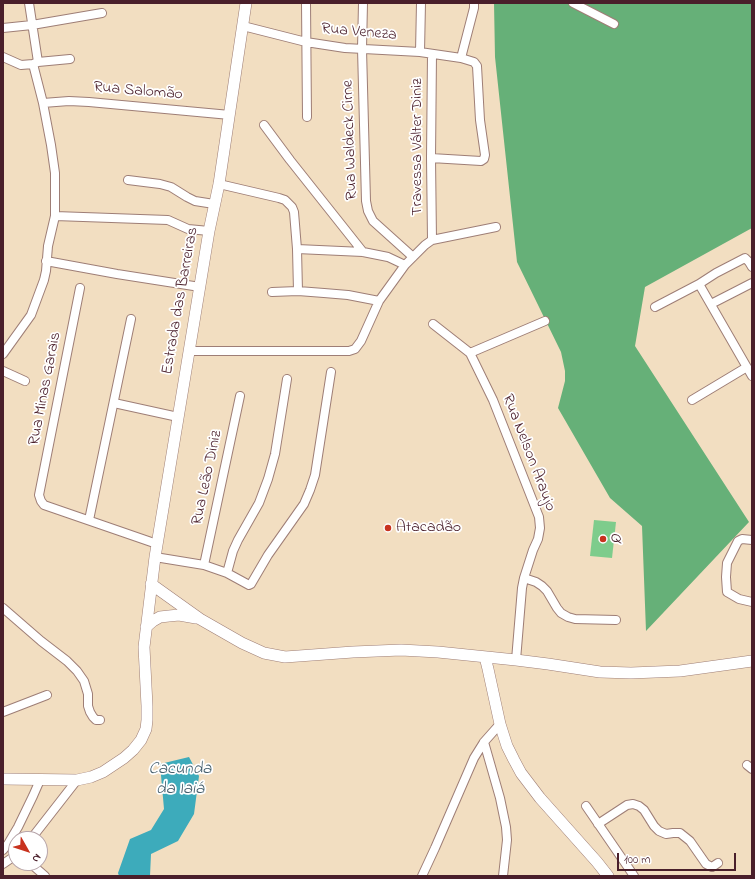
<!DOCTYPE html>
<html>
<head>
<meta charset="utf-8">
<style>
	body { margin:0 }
	#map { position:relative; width:755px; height:879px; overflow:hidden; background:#f2dec1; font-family:"Indie Flower",sans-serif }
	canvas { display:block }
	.frame { position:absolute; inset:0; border:4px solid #4a1f2b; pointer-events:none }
	.north { position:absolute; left:8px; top:831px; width:40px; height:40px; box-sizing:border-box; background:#fff; border:1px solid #b7a5aa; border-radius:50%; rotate:129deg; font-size:11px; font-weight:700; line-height:16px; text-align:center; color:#4a1f2b }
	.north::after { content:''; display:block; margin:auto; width:14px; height:18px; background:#c8321e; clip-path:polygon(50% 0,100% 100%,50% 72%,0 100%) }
	.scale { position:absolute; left:617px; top:853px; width:119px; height:18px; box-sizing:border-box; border:2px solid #4a1f2b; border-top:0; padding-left:5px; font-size:12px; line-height:14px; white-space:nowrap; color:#4a1f2b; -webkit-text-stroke:3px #fff; paint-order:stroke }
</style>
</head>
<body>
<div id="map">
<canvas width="755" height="879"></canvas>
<div class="frame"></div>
<div class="north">N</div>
<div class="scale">100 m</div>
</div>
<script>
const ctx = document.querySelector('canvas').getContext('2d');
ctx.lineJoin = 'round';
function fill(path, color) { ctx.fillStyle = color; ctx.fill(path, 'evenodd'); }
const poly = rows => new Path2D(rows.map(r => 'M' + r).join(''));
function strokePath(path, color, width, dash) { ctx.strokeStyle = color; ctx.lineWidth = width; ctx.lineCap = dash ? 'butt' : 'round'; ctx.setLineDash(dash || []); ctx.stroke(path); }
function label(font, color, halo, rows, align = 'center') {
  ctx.font = font + ' "Indie Flower",sans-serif'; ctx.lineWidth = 3.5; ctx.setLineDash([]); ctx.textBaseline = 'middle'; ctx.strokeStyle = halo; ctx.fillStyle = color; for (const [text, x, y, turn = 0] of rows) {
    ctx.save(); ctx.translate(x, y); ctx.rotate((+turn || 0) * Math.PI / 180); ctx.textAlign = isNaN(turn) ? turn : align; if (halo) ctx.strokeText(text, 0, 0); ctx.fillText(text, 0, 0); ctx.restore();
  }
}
fill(poly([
	[594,520,616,522,612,558,590,556]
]), '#7ecc8c');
fill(poly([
	[494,3,752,3,752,228,645,287,635,346,749,522,646,631,642,526,610,498,558,408,565,381,565,371,561,352,517,262,495,57]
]), '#66b078');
fill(poly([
	[189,757,199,776,194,814,178,841,151,854,150,876,119,876,118,873,130,839,151,830,164,809,160,764]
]), '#3dabbb');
const street = poly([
	[29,3,38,62,33,64],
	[306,3,307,117],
	[363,3,362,49,366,201,368,211,373,221,413,257],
	[573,3,614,24],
	[243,26,306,42,345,48,420,52,461,58,474,62,477,66,480,120,485,155,484,159,481,161,431,158],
	[3,28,32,25,102,13],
	[420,52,421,3],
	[432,54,431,158,432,240],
	[3,57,21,65,33,64,43,103,51,145,55,173,55,216,48,246,46,271,44,280,31,315,3,354],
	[461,58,474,8,474,3],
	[38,62,70,59],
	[43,103,69,101,89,102,230,115],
	[264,125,290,160,363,252],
	[128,180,160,184,171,187,187,197,195,201,214,204],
	[219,184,279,198,285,200,292,207,294,212,297,249,298,291],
	[55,216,168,220,188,229,209,231],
	[297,249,363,252,388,257,405,265],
	[46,261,117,274,200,287],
	[699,284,716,273,745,258,749,262,752,267],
	[80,288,39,495,41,501,44,505,157,544],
	[272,292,298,291,324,293,348,295,379,301],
	[711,304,752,283],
	[655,307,699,284,752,376],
	[433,324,470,353,493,400,539,517,540,528,538,539,533,550,524,578,522,588,516,660],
	[189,351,349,351,355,349,361,341,379,301,405,265,425,245,432,240,496,227],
	[470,353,545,321],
	[3,371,25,381],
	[692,400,747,367],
	[114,403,178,417],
	[89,520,131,319],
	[752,540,742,539,738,541,727,563,726,577,727,592,739,599,752,602],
	[155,557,204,565,227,573,249,585,251,584,268,555,304,504,310,490,315,475,331,372],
	[204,565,240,396],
	[227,573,233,551,238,540,259,503,268,479,275,454,287,379],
	[524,578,536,582,542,586,547,591,557,608,561,613,568,617,575,619,616,620],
	[3,608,41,641,67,661,77,671,84,681,88,694,88,706,90,712,93,717,96,720,100,720],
	[3,712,47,695],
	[484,742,500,798,506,827,507,840,503,876],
	[747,765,752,769],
	[586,806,634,876],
	[598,824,627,805,633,804,639,806,644,810,654,826,659,831,666,834,673,833,680,833,690,841,706,864,712,867,718,863],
	[31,839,77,780],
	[3,850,8,844,18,827,33,796,40,780],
	[30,863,45,876],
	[3,864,16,855],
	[422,876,435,848,474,758,484,742,500,724]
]);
const secondary = poly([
	[151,584,200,619,242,643,264,653,285,657,353,652,401,650,438,652,516,660,548,664,600,672,631,673,680,671,752,661],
	[146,627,153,621,160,617,169,616,179,615,196,618],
	[485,657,488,669,500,724,507,746,514,760,521,773,540,798,597,862,608,876],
	[3,779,77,780,91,777,103,772,124,758,133,750,141,740,146,729,147,720,147,706,144,647,155,557,209,231,219,184,246,3]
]);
strokePath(street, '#9e7e76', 10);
strokePath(secondary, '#9e7e76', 12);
strokePath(street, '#fff', 8);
strokePath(secondary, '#fff', 11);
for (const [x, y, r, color] of [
	[388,528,4,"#c8321e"],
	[603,539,4,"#c8321e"]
]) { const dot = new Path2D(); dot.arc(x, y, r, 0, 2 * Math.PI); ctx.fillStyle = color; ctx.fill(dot); strokePath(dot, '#fff', 1.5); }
label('16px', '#4a1f2b', '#fff', [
	["Rua Veneza",359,33,5],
	["Rua Salomão",138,92,5],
	["Rua Waldeck Cirne",351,140,-92],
	["Travessa Válter Diniz",418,147,-90],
	["Estrada das Barreiras",181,301,-80],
	["Rua Minas Garais",46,389,-79],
	["Rua Nelson Araujo",528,453,69],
	["Rua Leão Diniz",208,478,-78]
]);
label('16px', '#4a1f2b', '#fff', [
	["Atacadão",396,528],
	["Q",611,539]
], 'left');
label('italic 17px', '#445e6c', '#fff', [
	["Cacunda",180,770],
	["da Iaiá",180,790]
]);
</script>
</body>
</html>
